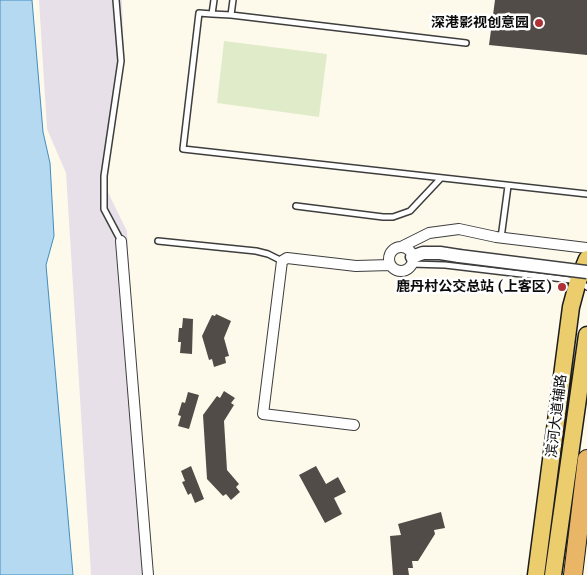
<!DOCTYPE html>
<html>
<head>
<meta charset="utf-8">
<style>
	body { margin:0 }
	canvas { display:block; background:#fdfaeb }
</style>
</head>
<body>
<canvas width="587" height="575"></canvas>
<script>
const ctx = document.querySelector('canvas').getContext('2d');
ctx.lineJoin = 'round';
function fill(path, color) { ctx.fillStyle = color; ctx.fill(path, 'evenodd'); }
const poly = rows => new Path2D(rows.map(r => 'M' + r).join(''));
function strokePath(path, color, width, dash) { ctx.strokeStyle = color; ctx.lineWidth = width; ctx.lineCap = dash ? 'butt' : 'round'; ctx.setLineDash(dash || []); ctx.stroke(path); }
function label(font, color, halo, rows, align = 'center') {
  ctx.font = font + ' Merriweather,"Noto Sans SC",serif'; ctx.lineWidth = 5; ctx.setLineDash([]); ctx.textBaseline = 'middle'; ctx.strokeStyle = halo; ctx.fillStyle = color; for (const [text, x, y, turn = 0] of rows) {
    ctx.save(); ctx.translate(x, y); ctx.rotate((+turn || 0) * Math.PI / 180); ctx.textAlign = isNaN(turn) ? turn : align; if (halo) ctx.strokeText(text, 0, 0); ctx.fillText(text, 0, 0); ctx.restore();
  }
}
fill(poly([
	[39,0,122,0,124,60,100,176,127,231,145,575,91,575,66,173,47,129]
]), '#e8e0e9');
fill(poly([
	[224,41,327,54,319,117,217,103]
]), '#e0ecc9');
const water = poly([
	[0,0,32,0,43,132,50,163,54,236,46,265,73,575,0,575,0,0]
]);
fill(water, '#b4d9f0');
strokePath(water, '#428dbf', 1);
fill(poly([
	[495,0,587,0,587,55,489,45],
	[216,314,231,321,224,338,229,356,225,357,226,363,214,367,212,359,209,360,202,336,212,315,215,316],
	[183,318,193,319,192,354,180,353,181,342,178,342,179,328,182,328],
	[224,391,235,398,231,403,234,405,224,421,227,470,239,484,236,487,240,492,231,500,226,494,223,496,207,479,203,415,217,396,220,398],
	[188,392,199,395,189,429,178,426,181,416,178,415,182,402,185,403],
	[191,466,204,499,195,503,191,493,188,495,182,482,185,481,181,471],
	[316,466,326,484,338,477,346,492,334,498,342,514,325,523,299,475],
	[441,512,445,528,434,530,435,534,418,561,412,561,413,568,408,568,409,575,393,575,390,536,401,535,398,524]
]), '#524c48');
const service = poly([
	[116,0,121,61,104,176,104,209,121,241],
	[214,0,212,14,199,13,183,149,587,194],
	[212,14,231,15,233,0],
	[231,15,466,43],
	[296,206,383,217,393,217,410,211,441,178],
	[501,238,508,186],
	[158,241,256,251,268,254,282,261],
	[411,264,445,265,555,278,578,281,587,287]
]);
const minor = poly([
	[121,241,148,575],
	[401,247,429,233,459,229,496,237,587,248],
	'389 259a12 12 0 1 1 24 0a12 12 0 1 1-24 0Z',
	[354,425,263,414,282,261,287,258,356,266,390,265]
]);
const tertiary = poly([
	[412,257,423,253,440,253,459,256]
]);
const primary = poly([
	[536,575,571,307,578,281,587,259],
	[553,575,587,335]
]);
const trunk = poly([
	[573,575,587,459]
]);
strokePath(service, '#3e3e3e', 8);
strokePath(minor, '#3e3e3e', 12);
strokePath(tertiary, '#3e3e3e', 15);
strokePath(primary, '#1c1c1c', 19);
strokePath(trunk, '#1c1c1c', 20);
strokePath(service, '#fff', 5);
strokePath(minor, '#fff', 10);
strokePath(tertiary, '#fff', 12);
strokePath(primary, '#ebcd6d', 16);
strokePath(trunk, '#e8b666', 18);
const tertiaryBridge = poly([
	[459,256,587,272]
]);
strokePath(tertiaryBridge, '#3e3e3e', 15, []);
strokePath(tertiaryBridge, '#fff', 12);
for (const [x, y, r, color] of [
	[539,23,5,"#ad3136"],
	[562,287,5,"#ad3136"]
]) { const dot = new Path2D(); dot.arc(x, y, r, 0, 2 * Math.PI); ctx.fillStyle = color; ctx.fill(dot); strokePath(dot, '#fff', 2); }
label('bold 14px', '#0b0b0b', '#fff', [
	["深港影视创意园",529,23],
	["鹿丹村公交总站 (上客区)",552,287]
], 'right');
label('14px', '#0b0b0b', '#fff', [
	["滨河大道辅路",557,416,-83]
]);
</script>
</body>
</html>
